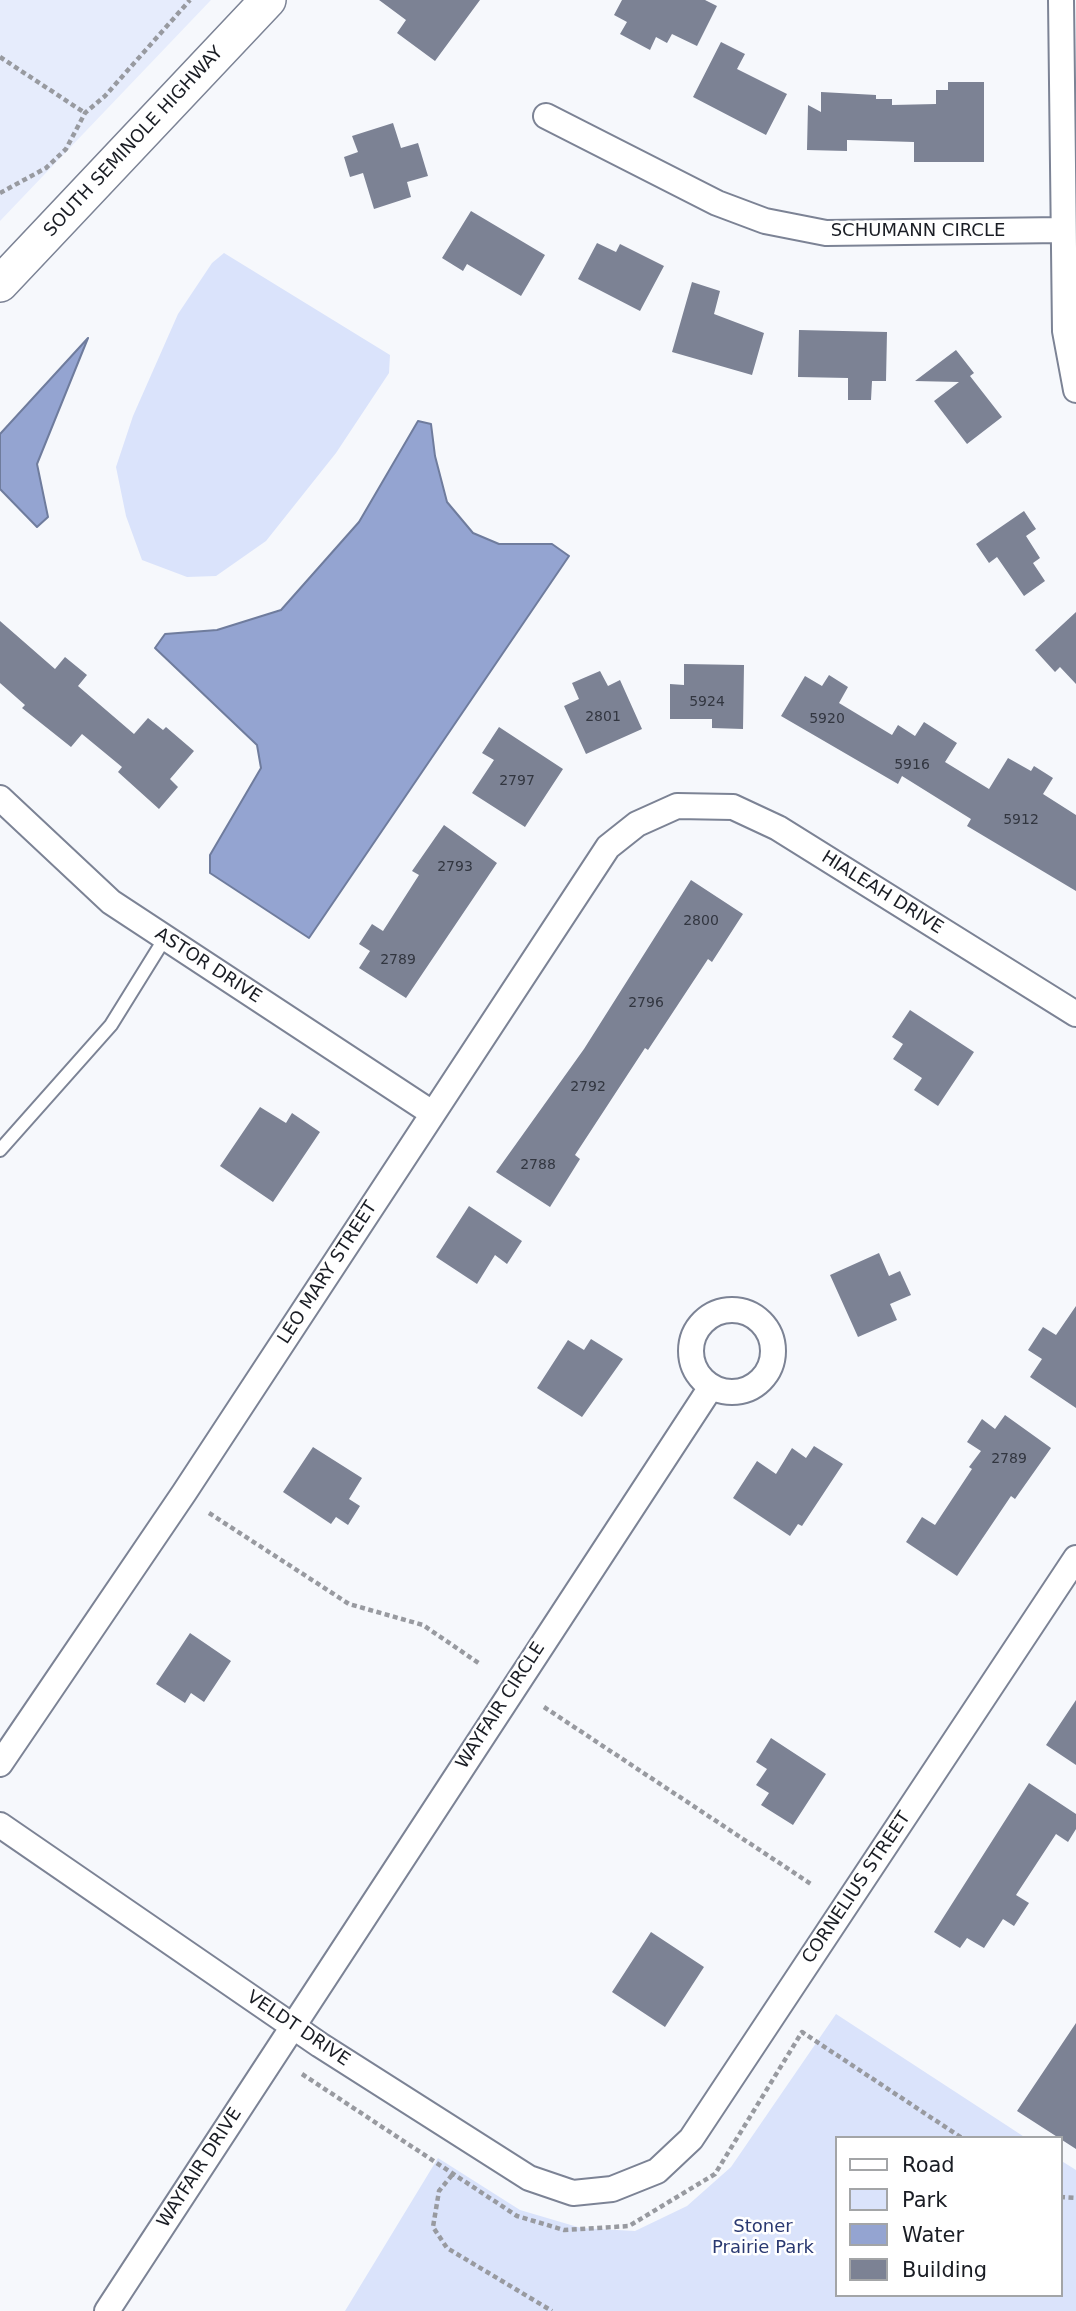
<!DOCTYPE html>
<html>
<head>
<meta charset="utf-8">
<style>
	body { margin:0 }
	#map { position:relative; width:1076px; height:2311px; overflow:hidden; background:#f6f8fc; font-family:"DejaVu Sans",sans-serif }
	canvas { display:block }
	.legend { position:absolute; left:835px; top:2136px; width:228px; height:161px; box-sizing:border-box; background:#fff; border:2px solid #a3a5a7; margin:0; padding:9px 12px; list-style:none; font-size:21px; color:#1a1d24 }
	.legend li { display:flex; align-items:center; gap:14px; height:35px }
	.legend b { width:35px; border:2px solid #a3a5a7 }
</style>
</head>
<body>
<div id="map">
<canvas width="1076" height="2311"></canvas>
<ul class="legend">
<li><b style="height:9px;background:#fff"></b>Road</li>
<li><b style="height:19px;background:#dae3fb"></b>Park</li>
<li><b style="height:19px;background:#94a4d1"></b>Water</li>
<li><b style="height:19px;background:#7c8294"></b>Building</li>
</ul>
</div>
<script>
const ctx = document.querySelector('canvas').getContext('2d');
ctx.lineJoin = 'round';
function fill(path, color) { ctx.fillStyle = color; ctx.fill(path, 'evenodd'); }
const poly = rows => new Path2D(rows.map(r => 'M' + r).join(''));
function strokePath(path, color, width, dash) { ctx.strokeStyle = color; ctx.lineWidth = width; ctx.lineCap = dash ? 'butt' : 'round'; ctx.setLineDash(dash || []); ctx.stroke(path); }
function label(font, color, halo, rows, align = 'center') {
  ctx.font = font + ' "DejaVu Sans",sans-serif'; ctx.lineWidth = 5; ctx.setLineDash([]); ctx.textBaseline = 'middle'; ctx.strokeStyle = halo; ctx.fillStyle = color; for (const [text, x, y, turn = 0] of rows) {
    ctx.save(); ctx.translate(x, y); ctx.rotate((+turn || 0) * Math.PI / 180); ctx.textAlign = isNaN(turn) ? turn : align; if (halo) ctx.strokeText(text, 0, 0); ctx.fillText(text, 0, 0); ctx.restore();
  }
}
fill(poly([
	[0,0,211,0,0,221]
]), '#e6ecfc');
fill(poly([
	[224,253,390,355,389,373,336,453,266,541,216,576,187,577,142,560,126,516,116,467,133,416,178,314,212,263],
	[836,2014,1026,2138,836,2138,836,2295,1060,2295,1060,2160,1076,2170,1076,2311,345,2311,438,2158,520,2210,581,2228,635,2231,687,2206,731,2167]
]), '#dae3fb');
const water = poly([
	[88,338,37,464,48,517,37,527,0,489,0,434,88,338],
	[418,421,431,424,435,456,447,502,473,533,499,544,552,544,569,556,309,938,210,873,210,855,261,768,257,745,155,648,165,634,217,630,281,610,359,522,418,421]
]);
fill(water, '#94a4d1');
strokePath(water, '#6f7c9d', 2);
fill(poly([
	[379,0,480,0,435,61,397,33,406,20],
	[622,0,705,0,717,6,697,46,672,34,667,43,656,37,650,50,620,34,627,22,614,15],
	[721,42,745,54,737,69,787,94,766,135,693,97],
	[948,82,984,82,984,162,914,162,914,142,847,140,847,151,807,150,808,105,821,112,821,92,876,95,876,99,892,99,892,105,936,104,936,90,948,90],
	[393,123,401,148,418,143,428,176,407,182,411,197,374,209,363,173,350,177,344,157,358,152,352,136],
	[471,211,545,255,521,296,467,264,463,271,442,258],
	[597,243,616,252,620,244,664,266,640,311,578,279],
	[692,282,720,291,714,314,764,333,752,375,672,352],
	[799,330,887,332,886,381,872,381,871,400,848,400,848,378,798,377],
	[956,350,974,373,970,376,1002,417,967,444,934,401,959,382,915,381],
	[1024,511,1036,529,1026,536,1040,558,1033,563,1045,581,1024,596,997,557,989,563,976,544],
	[1076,612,1076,684,1060,667,1055,672,1035,650],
	[0,621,55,669,65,657,87,675,78,686,134,734,148,718,163,730,166,727,194,751,170,779,178,787,159,809,118,772,122,767,82,734,71,747,22,708,25,705,0,683],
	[684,664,744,665,743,729,712,728,712,719,670,719,670,684,684,685],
	[600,671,608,686,620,680,642,729,586,754,564,706,579,699,572,683],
	[829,675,848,687,839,703,892,735,898,725,915,736,924,722,957,743,945,762,989,789,1008,758,1031,771,1034,766,1053,778,1043,794,1076,815,1076,891,967,826,971,819,902,776,898,784,781,716,805,676,822,686],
	[499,727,563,769,525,827,472,793,494,760,482,753],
	[444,825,497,863,406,998,359,968,370,951,359,944,372,924,383,931,419,875,412,871],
	[691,880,743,914,712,962,708,959,648,1050,645,1048,575,1155,580,1159,550,1207,496,1172,584,1049],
	[910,1010,974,1052,938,1106,914,1090,922,1078,893,1059,903,1044,892,1037],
	[260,1107,286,1123,292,1113,320,1132,273,1202,220,1166],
	[469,1206,522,1241,507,1264,495,1255,477,1284,436,1257],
	[879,1253,889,1276,900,1271,911,1295,890,1304,897,1320,858,1337,830,1275],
	[1076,1306,1076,1408,1030,1377,1042,1359,1028,1350,1043,1327,1056,1335],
	[591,1339,623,1359,582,1417,537,1388,568,1340,584,1350],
	[1005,1415,1051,1448,1015,1499,1011,1496,957,1576,906,1542,922,1517,935,1525,972,1469,969,1467,981,1451,967,1442,982,1419,995,1429],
	[814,1446,843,1464,802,1526,798,1524,790,1536,733,1498,757,1461,776,1474,792,1448,806,1458],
	[313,1447,362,1478,349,1499,360,1506,348,1525,336,1517,331,1524,283,1492],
	[190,1633,231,1661,204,1702,191,1693,185,1703,156,1684],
	[1076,1700,1076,1765,1046,1745],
	[771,1738,826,1774,793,1825,761,1805,769,1793,756,1785,767,1769,756,1762],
	[1029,1783,1076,1814,1076,1829,1068,1842,1056,1834,1016,1895,1029,1903,1014,1926,1003,1919,984,1948,967,1938,960,1948,934,1932],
	[651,1932,704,1967,665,2027,612,1992],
	[1076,2023,1076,2149,1017,2111]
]), '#7c8294');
const lane = poly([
	[0,1150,111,1025,165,938]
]);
const street = poly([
	[1061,0,1065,331,1076,390],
	[546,116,717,203,765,221,826,233,1062,230],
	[0,798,111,902,432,1113],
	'691 1351a41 41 0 1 1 82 0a41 41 0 1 1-82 0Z',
	[0,1764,184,1493,608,847,637,824,677,806,733,807,778,828,1076,1014],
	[0,1825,320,2045,529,2178,573,2193,612,2189,657,2171,691,2139,1076,1558],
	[107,2311,711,1387]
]);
const secondary = poly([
	[0,284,268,0]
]);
strokePath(lane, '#7c8395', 16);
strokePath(street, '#7c8395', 28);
strokePath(secondary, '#7c8395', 38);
strokePath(poly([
	[0,57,85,113],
	[0,193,46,168,66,149,85,113,105,96,190,0],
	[209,1513,349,1604,423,1625,480,1664],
	[544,1707,811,1884],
	[302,2074,517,2216,564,2230,629,2226,715,2174,802,2032,962,2138],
	[452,2175,439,2191,433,2227,447,2248,552,2311],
	[1060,2197,1076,2198]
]), '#989aa0', 4.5, [5, 3.5]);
strokePath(lane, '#fff', 12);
strokePath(street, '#fff', 24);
strokePath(secondary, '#fff', 35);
label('14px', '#323640', null, [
	["5924",707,702],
	["2801",603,717],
	["5920",827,719],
	["5916",912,765],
	["2797",517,781],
	["5912",1021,820],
	["2793",455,867],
	["2800",701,921],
	["2789",398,960],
	["2796",646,1003],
	["2792",588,1087],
	["2788",538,1165],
	["2789",1009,1459]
]);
label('18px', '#1a1d24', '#fff', [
	["SOUTH SEMINOLE HIGHWAY",134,142,-47],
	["SCHUMANN CIRCLE",918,231],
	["HIALEAH DRIVE",882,893,32],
	["ASTOR DRIVE",208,966,33],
	["LEO MARY STREET",328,1273,-57],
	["WAYFAIR CIRCLE",501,1706,-57],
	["CORNELIUS STREET",857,1888,-56],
	["VELDT DRIVE",298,2029,34],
	["WAYFAIR DRIVE",200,2168,-57]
]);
label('18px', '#2a3971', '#fff', [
	["Stoner",763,2227],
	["Prairie Park",763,2248]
]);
</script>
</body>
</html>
